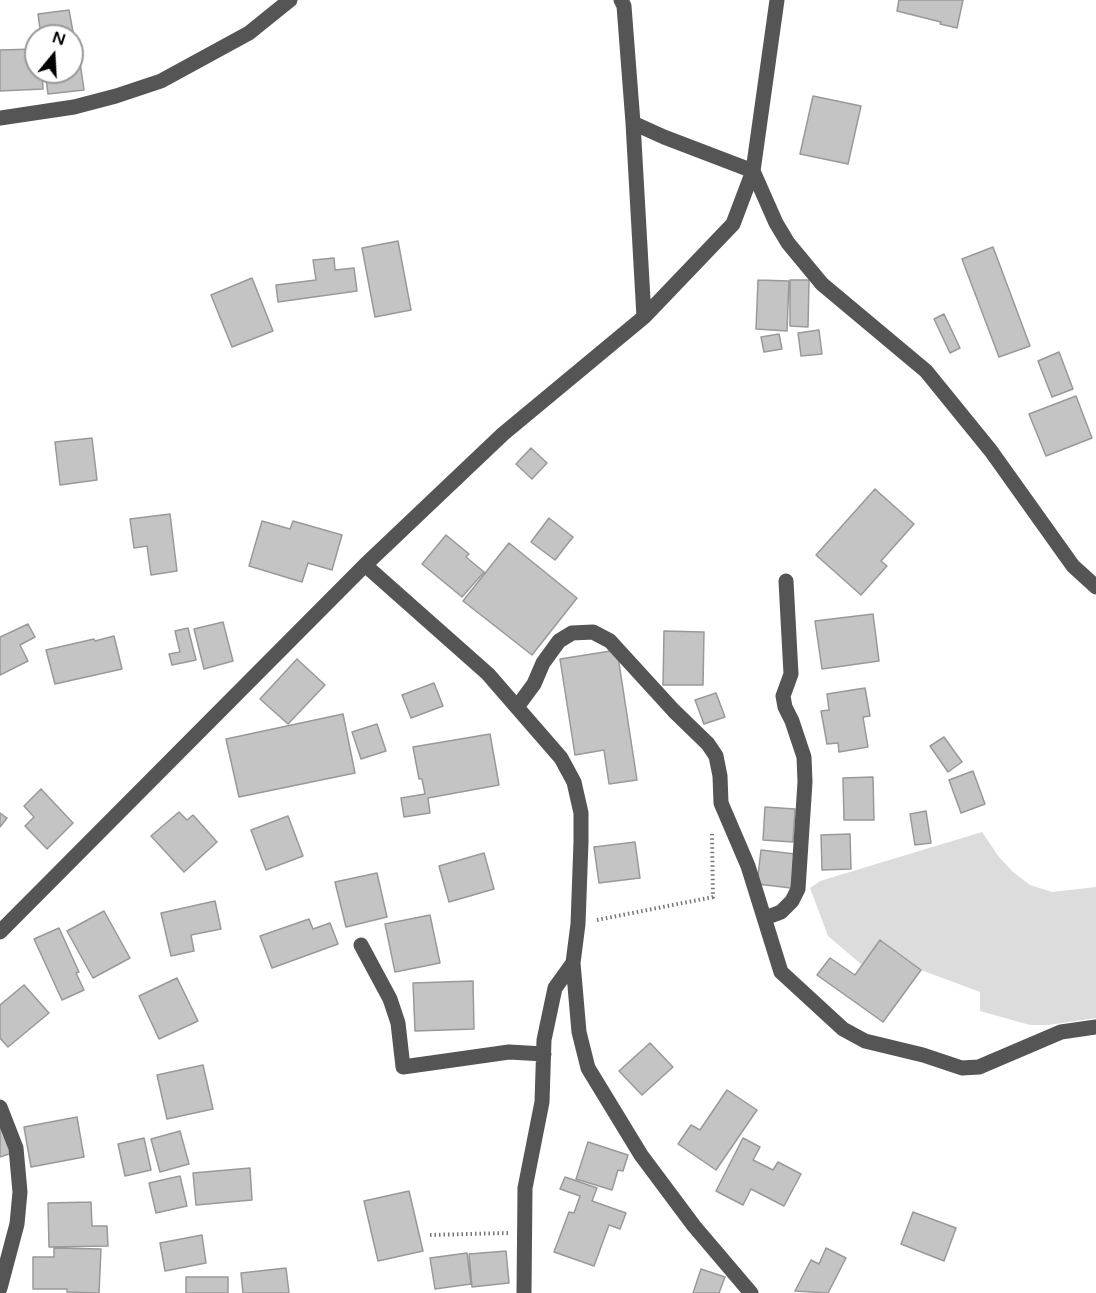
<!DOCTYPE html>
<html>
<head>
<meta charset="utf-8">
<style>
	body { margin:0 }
	#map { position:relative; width:1096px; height:1293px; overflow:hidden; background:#fff; font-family:"Varela Round",sans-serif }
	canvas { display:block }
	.north { position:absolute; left:24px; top:24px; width:60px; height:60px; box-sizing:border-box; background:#fff; border:2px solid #999; border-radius:50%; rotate:18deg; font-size:16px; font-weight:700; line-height:24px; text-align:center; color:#000 }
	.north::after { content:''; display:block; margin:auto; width:21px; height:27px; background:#000; clip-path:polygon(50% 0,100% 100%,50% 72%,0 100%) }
</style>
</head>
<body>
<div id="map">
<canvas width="1096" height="1293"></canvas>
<div class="north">N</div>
</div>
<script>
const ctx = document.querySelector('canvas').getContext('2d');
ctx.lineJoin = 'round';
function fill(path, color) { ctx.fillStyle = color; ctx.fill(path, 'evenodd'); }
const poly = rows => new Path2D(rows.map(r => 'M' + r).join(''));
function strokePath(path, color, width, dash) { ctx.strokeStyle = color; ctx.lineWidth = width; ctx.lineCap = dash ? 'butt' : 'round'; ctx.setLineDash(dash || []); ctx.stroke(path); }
fill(poly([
	[982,832,999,857,1013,872,1030,885,1052,892,1096,887,1096,1018,1048,1025,1030,1025,980,1011,980,992,921,970,881,940,862,965,828,936,810,888,820,881]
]), '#dcdcdc');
const building = poly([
	[899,0,963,0,957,28,940,24,941,22,897,11,899,0],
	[69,10,75,43,72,43,72,36,41,36,38,14,69,10],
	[78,48,84,90,48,94,45,72,72,72,72,49,78,48],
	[36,49,36,72,42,72,43,89,0,91,0,50,36,49],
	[813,96,861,106,848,164,800,154,813,96],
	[398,241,411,310,375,317,362,248,398,241],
	[993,247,1030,346,999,357,962,259,993,247],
	[334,258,335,270,354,268,357,291,278,302,276,285,316,280,313,260,334,258],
	[252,278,273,331,232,347,211,295,252,278],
	[758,280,789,281,787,331,756,329,758,280],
	[790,280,809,280,808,327,790,326,790,280],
	[944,314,960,348,950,353,934,319,944,314],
	[819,330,822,354,801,356,798,333,819,330],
	[779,334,782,349,764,352,761,337,779,334],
	[1059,352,1073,389,1052,397,1038,361,1059,352],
	[1076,396,1092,438,1046,456,1029,414,1076,396],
	[92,438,97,480,60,485,55,442,92,438],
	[531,448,547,463,532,479,516,464,531,448],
	[875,489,914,524,881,561,887,566,861,595,816,555,875,489],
	[170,514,177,571,151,575,147,546,134,548,130,519,170,514],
	[549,518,573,537,555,560,531,542,549,518],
	[262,521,290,529,293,521,342,535,332,570,308,563,302,582,249,566,262,521],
	[446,535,469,554,466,557,484,572,462,597,422,564,446,535],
	[509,543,577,598,532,655,463,601,509,543],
	[873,614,879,661,822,669,815,621,873,614],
	[223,622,233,661,204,669,194,629,223,622],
	[28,624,35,637,20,645,28,661,0,675,0,637,28,624],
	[188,628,196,660,172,665,169,654,180,652,175,631,188,628],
	[664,631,704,632,703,685,663,685,664,631],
	[114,636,122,669,55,684,46,650,94,639,95,641,114,636],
	[617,650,637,780,609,784,604,750,575,755,560,659,617,650],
	[297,659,325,685,288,724,260,699,297,659],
	[434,683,443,706,411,718,402,695,434,683],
	[865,688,870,716,863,717,868,747,839,752,838,743,827,744,821,711,829,710,827,694,865,688],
	[716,693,725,717,704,724,695,700,716,693],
	[343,714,355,773,239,797,226,739,343,714],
	[377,724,386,751,361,759,352,732,377,724],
	[490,734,499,785,428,798,430,813,404,817,401,798,425,794,422,779,419,779,413,747,490,734],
	[944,737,962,762,948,772,930,746,944,737],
	[973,771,985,804,961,813,949,780,973,771],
	[873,777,874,820,844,820,843,778,873,777],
	[41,789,73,823,47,849,25,826,34,817,24,806,41,789],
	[765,807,795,809,793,842,763,840,765,807],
	[926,811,931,843,915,845,910,814,926,811],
	[179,812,187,820,193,815,217,842,184,872,151,836,179,812],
	[0,813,7,818,0,827,0,813],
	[288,816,303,856,266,870,251,830,288,816],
	[850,834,851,869,822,870,821,835,850,834],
	[635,842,640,878,599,883,594,847,635,842],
	[761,850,795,854,791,888,757,884,761,850],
	[484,853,494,889,449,902,439,866,484,853],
	[377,873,387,917,346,927,335,882,377,873],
	[215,901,221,929,191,935,194,951,171,956,161,913,215,901],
	[104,911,130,958,93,978,67,931,104,911],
	[430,915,440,963,395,972,385,924,430,915],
	[309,919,313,929,330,923,338,944,272,968,260,936,309,919],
	[59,928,79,972,76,973,84,990,62,1000,34,939,59,928],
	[880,940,921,970,883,1022,817,975,830,958,855,975,880,940],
	[177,978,198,1021,159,1039,139,996,177,978],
	[473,981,474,1029,415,1031,413,983,473,981],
	[24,985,49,1013,8,1047,0,1038,0,1005,24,985],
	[650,1043,673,1067,642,1095,619,1071,650,1043],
	[203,1065,213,1109,167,1119,157,1075,203,1065],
	[727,1090,757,1110,716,1170,678,1144,691,1125,700,1130,727,1090],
	[0,1115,15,1152,0,1157,0,1115],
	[77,1117,84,1157,31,1167,24,1127,77,1117],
	[180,1131,189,1164,160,1172,151,1139,180,1131],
	[144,1138,151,1170,125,1176,118,1144,144,1138],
	[743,1138,760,1147,753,1160,773,1170,778,1162,801,1174,784,1206,751,1189,743,1205,716,1191,743,1138],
	[588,1142,628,1155,623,1171,618,1170,612,1190,576,1179,588,1142],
	[250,1168,252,1200,196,1205,193,1173,250,1168],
	[180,1176,187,1206,156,1213,149,1183,180,1176],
	[565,1177,597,1188,592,1201,626,1213,620,1229,609,1225,594,1266,554,1252,569,1212,574,1213,580,1196,560,1189,565,1177],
	[409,1191,423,1251,378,1261,364,1201,409,1191],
	[91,1202,92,1226,107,1226,108,1246,49,1247,48,1203,91,1202],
	[913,1212,956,1228,944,1261,901,1244,913,1212],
	[202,1235,206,1263,165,1271,160,1243,202,1235],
	[54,1248,101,1249,99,1293,67,1292,67,1289,33,1289,33,1257,54,1257,54,1248],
	[826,1248,846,1258,828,1293,795,1291,811,1260,819,1264,826,1248],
	[506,1251,509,1283,472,1287,469,1254,506,1251],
	[467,1253,471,1284,435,1289,430,1258,467,1253],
	[286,1268,289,1293,243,1293,241,1273,286,1268],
	[701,1269,725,1277,719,1293,693,1293,701,1269],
	[186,1277,228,1277,228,1293,186,1293,186,1277]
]);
fill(building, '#c4c4c4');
strokePath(building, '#999', 1.5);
strokePath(poly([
	[597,920,713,897,712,834],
	[430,1235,508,1233]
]), '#777', 4, [1.5, 3]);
strokePath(poly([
	[621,0,624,6,633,123,644,317],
	[0,118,74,107,116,96,161,81,249,33,290,0],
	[633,123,664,137,753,171,776,223,788,243,822,284,926,371,991,451,1073,566,1096,587],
	[365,565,488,674,561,758,574,782,581,813,581,842,578,924,573,963,579,1032,588,1068,641,1155,694,1226,751,1293],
	[517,707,534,684,543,663,559,641,572,633,593,632,610,641,674,711,708,744,716,756,720,776,721,803,748,866,781,972,843,1029,865,1041,923,1055,962,1068,979,1067,1061,1032,1096,1027],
	[765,918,781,912,792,901,798,889,805,782,804,757,792,721,785,707,783,696,791,674,786,581],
	[0,932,365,565,503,434,644,317,733,224,753,171,777,0],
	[361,945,390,999,398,1023,403,1067,509,1052,544,1054],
	[0,1107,16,1148,20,1192,17,1224,0,1288],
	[524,1293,525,1188,542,1102,544,1040,555,988,573,963]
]), '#555', 15);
</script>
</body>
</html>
